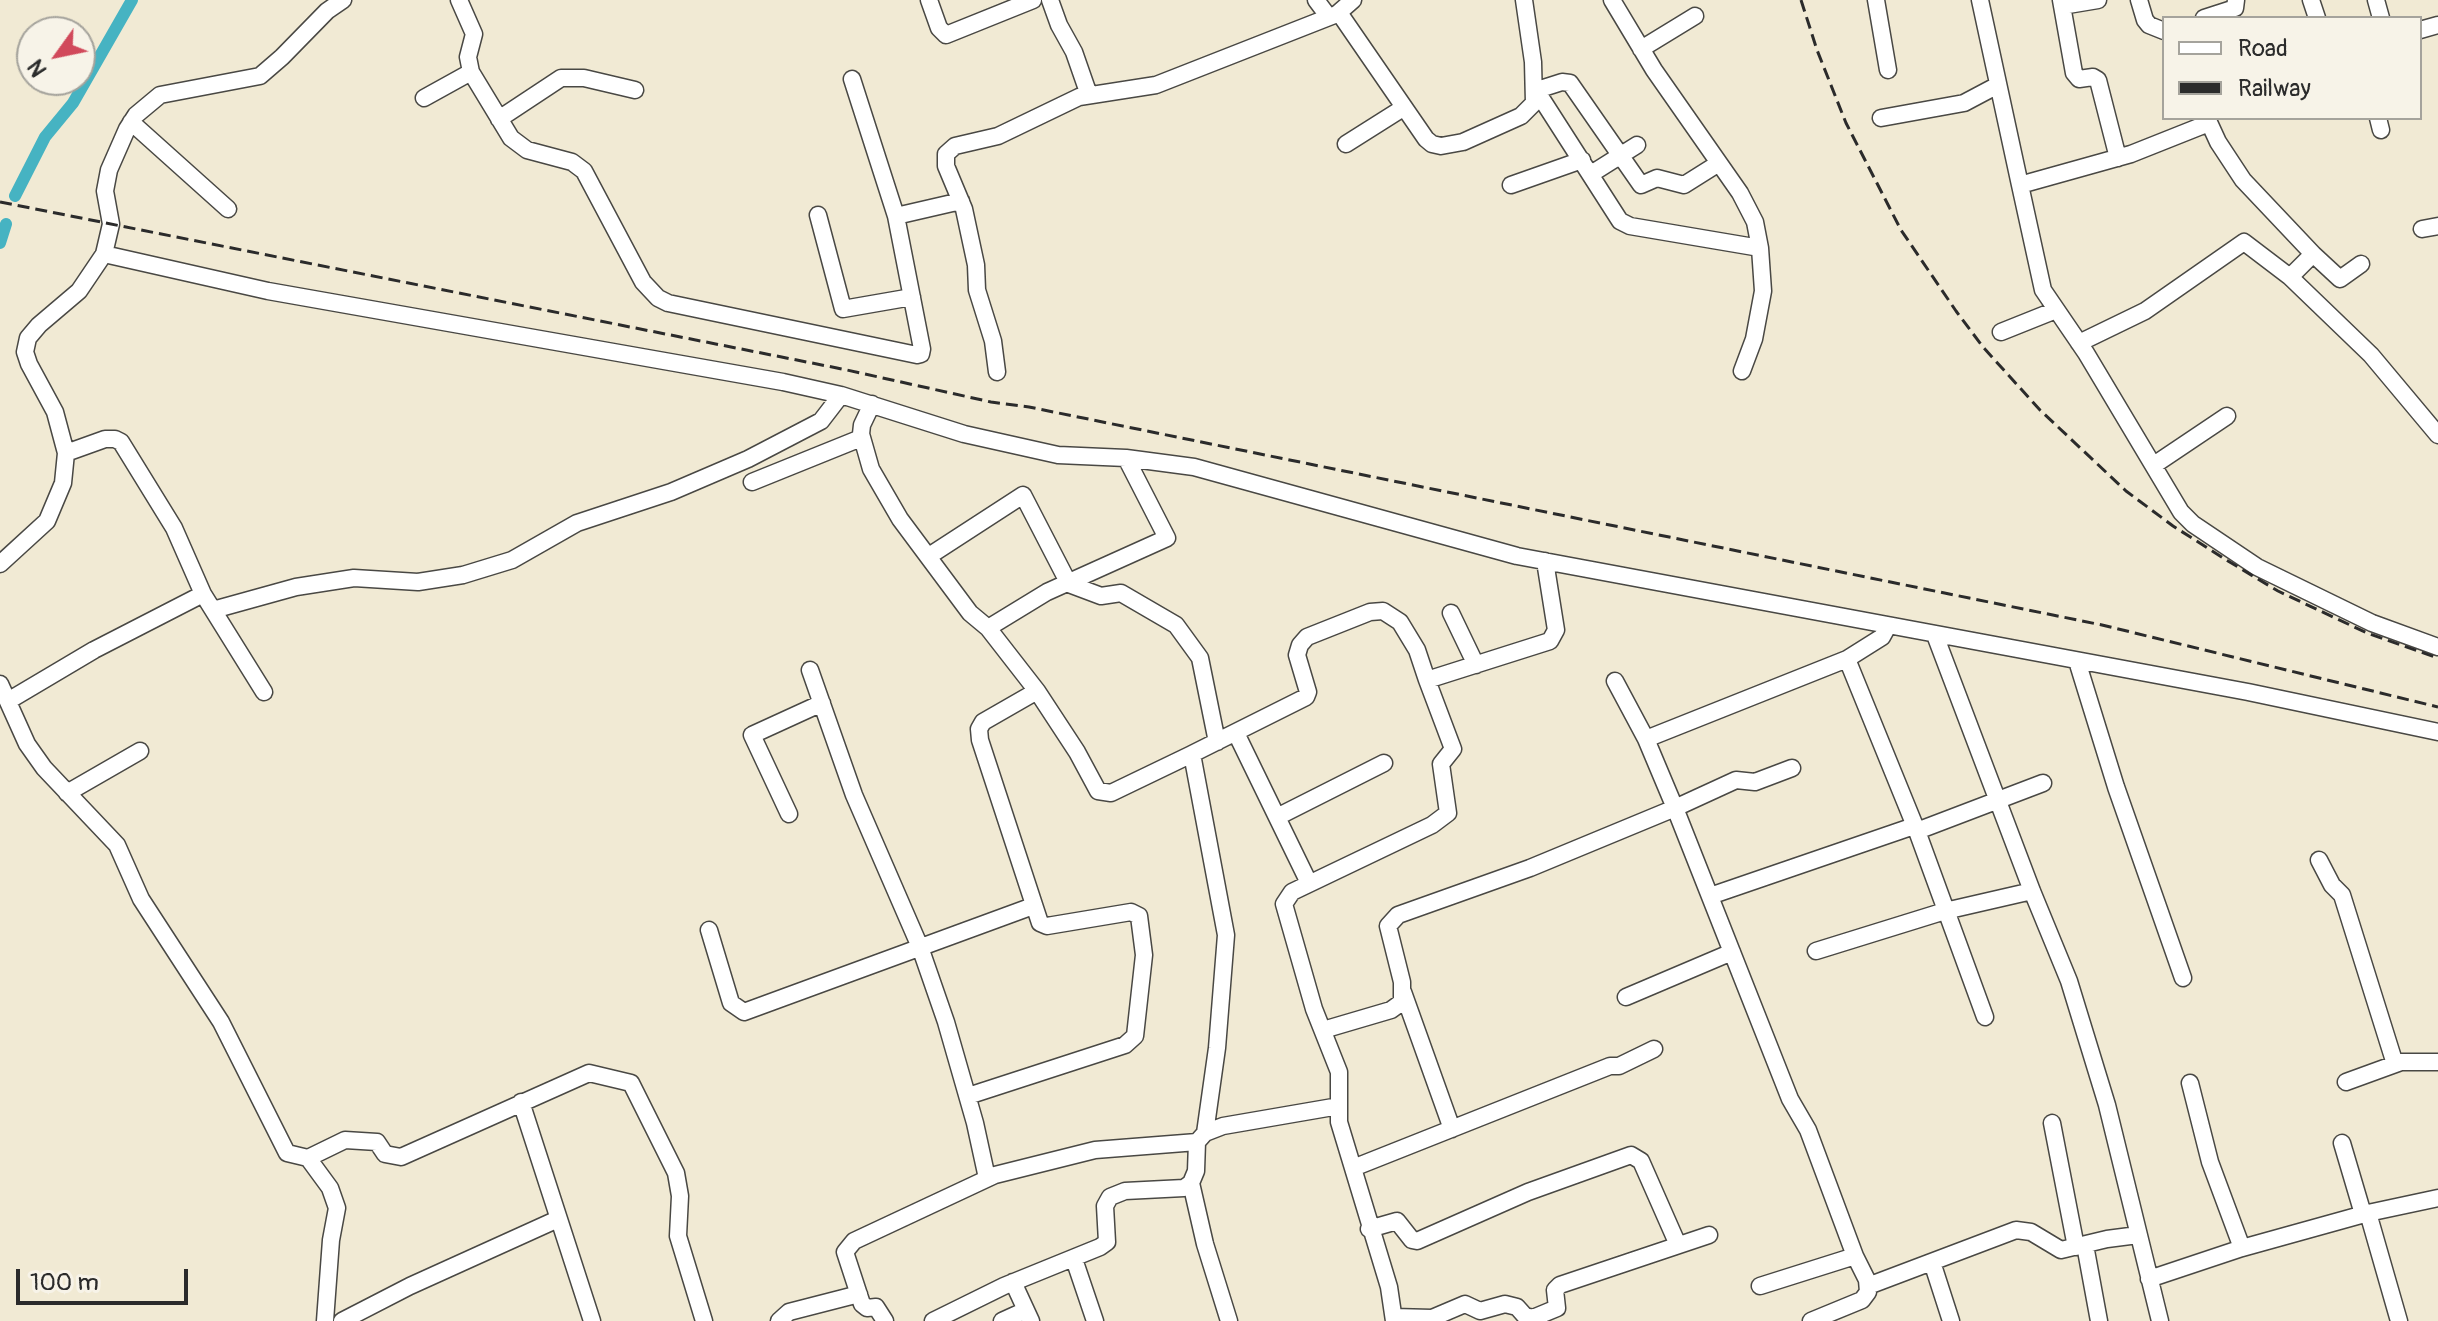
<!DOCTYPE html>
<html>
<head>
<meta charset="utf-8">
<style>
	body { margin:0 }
	#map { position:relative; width:2438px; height:1321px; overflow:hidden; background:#f1ead4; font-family:Pangolin,sans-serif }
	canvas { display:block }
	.legend { position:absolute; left:2162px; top:16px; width:260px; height:104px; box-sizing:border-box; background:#f7f3e8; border:2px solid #a5a39c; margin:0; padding:10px 14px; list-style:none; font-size:24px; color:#2b2b2b }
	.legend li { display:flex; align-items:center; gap:16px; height:40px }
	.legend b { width:40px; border:2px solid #a5a39c }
	.north { position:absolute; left:16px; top:16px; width:80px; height:80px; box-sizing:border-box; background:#f7f3e8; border:2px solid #a5a39c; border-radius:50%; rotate:237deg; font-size:22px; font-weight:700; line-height:32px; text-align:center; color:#2b2b2b }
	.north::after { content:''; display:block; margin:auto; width:28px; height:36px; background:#d1495b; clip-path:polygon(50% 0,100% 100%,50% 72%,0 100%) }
	.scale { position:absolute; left:16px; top:1269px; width:172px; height:36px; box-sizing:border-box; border:4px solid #2b2b2b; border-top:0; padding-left:10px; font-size:24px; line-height:28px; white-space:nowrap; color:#2b2b2b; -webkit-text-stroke:6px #f7f3e8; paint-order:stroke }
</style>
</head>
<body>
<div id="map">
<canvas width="2438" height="1321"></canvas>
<ul class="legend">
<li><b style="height:10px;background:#fff"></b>Road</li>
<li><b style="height:10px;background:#2b2b2b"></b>Railway</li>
</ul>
<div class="north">N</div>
<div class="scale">100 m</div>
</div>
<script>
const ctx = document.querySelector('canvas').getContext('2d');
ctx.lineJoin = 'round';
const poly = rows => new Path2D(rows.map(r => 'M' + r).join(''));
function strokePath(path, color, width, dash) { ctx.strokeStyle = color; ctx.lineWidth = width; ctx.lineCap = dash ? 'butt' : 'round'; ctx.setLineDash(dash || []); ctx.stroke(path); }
strokePath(poly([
	[15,196,45,137,73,103,132,0],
	[0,243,6,224]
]), '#46b3c2', 12);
const minor = poly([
	[459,0,474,34,468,57,471,72,511,138,527,150,572,162,584,171,643,282,658,298,668,303,917,355,921,354,922,349,896,216,961,201],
	[929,0,939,28,946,35,1033,0],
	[1050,0,1059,25,1074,52,1089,95],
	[1316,0,1328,16],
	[1612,0,1654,70,1740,193,1755,222,1760,248,1763,291,1754,339,1742,371],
	[1876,0,1888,70],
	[1980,0,2020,185,2131,154,2209,123],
	[2061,0,2074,73,2079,79,2093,77,2098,80,2118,158],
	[2139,0,2145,20,2149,25,2164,31],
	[2311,0,2317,18],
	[2376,0,2381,18],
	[2062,6,2098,0],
	[1337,14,1353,0],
	[2204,18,2235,8,2236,0],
	[2420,30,2438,25],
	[1641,49,1695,16],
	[852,79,896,216],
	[1534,87,1620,221,1630,226,1760,248],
	[1537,90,1562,82,1570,83,1641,185,1657,178,1684,185,1719,163],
	[424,98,471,72],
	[1881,118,1964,103,1998,85],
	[2207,118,2218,142,2243,180,2313,254,2290,277,2371,355,2438,435],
	[2378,118,2381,130],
	[499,119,561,78,584,78,635,90],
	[131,122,228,209],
	[1346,144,1403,108],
	[1591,174,1637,145],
	[1511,185,1582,160],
	[2020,185,2043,290,2086,353,2181,512,2193,524,2257,567,2372,623,2438,647],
	[818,215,843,309,912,297],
	[2422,229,2438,226],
	[104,254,268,291,783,382,841,395,964,434,1058,455,1126,458,1194,467,1517,556,2248,692,2438,732],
	[2313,254,2340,279,2361,264],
	[2001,332,2056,310],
	[2079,343,2145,311,2244,242,2290,277],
	[997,372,993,341,977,290,976,265,964,209,946,166,946,154,955,146,998,136,1079,97,1156,85,1337,14,1342,17,1426,139,1432,144,1441,146,1463,142,1521,116,1534,103,1533,62,1524,0],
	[872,404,862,425,861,434,871,469,900,519,970,613,988,628],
	[66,453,105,439,115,439,121,442,174,528,203,594],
	[1126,458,1167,538,1047,592,988,628,1037,691,1077,752,1098,791,1111,793,1192,754],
	[2154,465,2227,416],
	[752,482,861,438],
	[929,556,1023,495,1069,584,1101,596,1121,593,1176,625,1200,658,1217,742],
	[0,564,47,521,63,483,66,453,55,412,29,364,25,352,28,338,39,325,79,291,104,254,111,224,105,191,109,170,127,129,136,115,160,95,260,76,282,57,327,11,343,0],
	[213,610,296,587,354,578,418,582,463,575,512,560,577,523,671,492,748,459,821,421,841,395],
	[1451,613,1476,665],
	[1935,635,2032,891,2069,981,2107,1105,2160,1321],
	[1847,659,1917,831,1985,1017],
	[2077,661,2116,787,2183,978],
	[810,670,854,795,920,947,946,1022,975,1123,987,1178],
	[1615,681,1646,739,1675,808,1790,1099,1808,1130,1855,1256,1867,1280,1868,1292,1862,1300,1811,1321],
	[0,684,27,744,44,768,117,845,141,899,221,1022,287,1153,308,1158,345,1140,377,1142,385,1154,401,1157,589,1073,631,1083,676,1173,680,1196,678,1236,704,1321],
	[8,701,94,650,203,594,264,692],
	[1236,733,1309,883],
	[1646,739,1847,659,1882,637,1888,626],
	[67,793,140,751],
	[789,814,752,735,822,703],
	[1277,817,1384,763],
	[1917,831,2043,783],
	[2319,860,2332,885,2342,895,2395,1064],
	[1710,896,1914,826],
	[709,930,731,1003,744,1012,1033,906],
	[1816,951,1945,911,2032,891],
	[1403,992,1452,1129],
	[1626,997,1732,952],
	[1323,1030,1391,1010,1402,1002,1402,982,1388,926,1398,915,1530,868,1675,808,1736,780,1755,782,1792,768],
	[2346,1082,2401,1062,2438,1062],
	[2190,1083,2210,1162,2242,1248],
	[968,1096,1125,1045,1135,1036,1144,955,1139,916,1131,912,1047,926,1040,923,980,740,979,729,983,722,1037,691],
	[521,1102,592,1321],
	[2052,1123,2076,1247],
	[1205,1133,1217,1048,1226,935,1192,754,1306,697,1308,692,1297,655,1300,645,1307,637,1370,612,1383,611,1400,622,1417,650,1427,680],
	[2342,1143,2363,1214],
	[308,1158,330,1188,337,1208,331,1240,325,1321],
	[1353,1168,1610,1066,1619,1066,1654,1049],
	[1191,1183,1205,1244,1229,1321],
	[2368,1213,2399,1321],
	[1369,1229,1397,1221,1412,1240,1417,1241,1528,1192,1631,1155,1641,1161,1678,1245],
	[2085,1245,2099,1321],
	[1074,1259,1095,1321],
	[1932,1262,1951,1321],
	[2149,1279,2242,1248,2368,1213,2438,1198],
	[1013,1282,1031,1321],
	[1760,1286,1855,1256],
	[1868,1286,2016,1230,2031,1232,2061,1250,2107,1239,2138,1235],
	[1394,1317,1432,1318,1465,1304,1480,1311,1505,1304,1517,1307,1525,1316,1533,1318,1557,1308,1555,1290,1560,1285,1709,1235],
	[342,1321,410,1286,558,1219],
	[779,1321,789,1312,859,1294],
	[885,1321,876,1307,867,1308,862,1304,845,1252,854,1241,995,1175,1095,1150,1197,1142],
	[933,1321,1004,1286,1100,1247,1107,1242,1105,1206,1110,1197,1125,1191,1184,1188,1191,1183,1196,1171,1197,1142,1205,1133,1223,1126,1339,1106],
	[1002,1321,1024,1311],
	[1394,1321,1389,1287,1339,1122,1339,1072,1314,1009,1284,904,1292,892,1432,825,1448,813,1441,764,1453,749,1427,680,1550,641,1556,630,1545,561]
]);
strokePath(minor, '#494844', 19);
strokePath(minor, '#fff', 16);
strokePath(poly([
	[1801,0,1817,50,1846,123,1901,230,1956,311,1983,347,2040,410,2126,491,2173,526,2228,561,2278,591,2367,633,2438,658],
	[0,202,847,370,991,402,1029,407,2102,625,2438,707]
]), '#2b2b2b', 3, [12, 6]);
</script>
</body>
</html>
